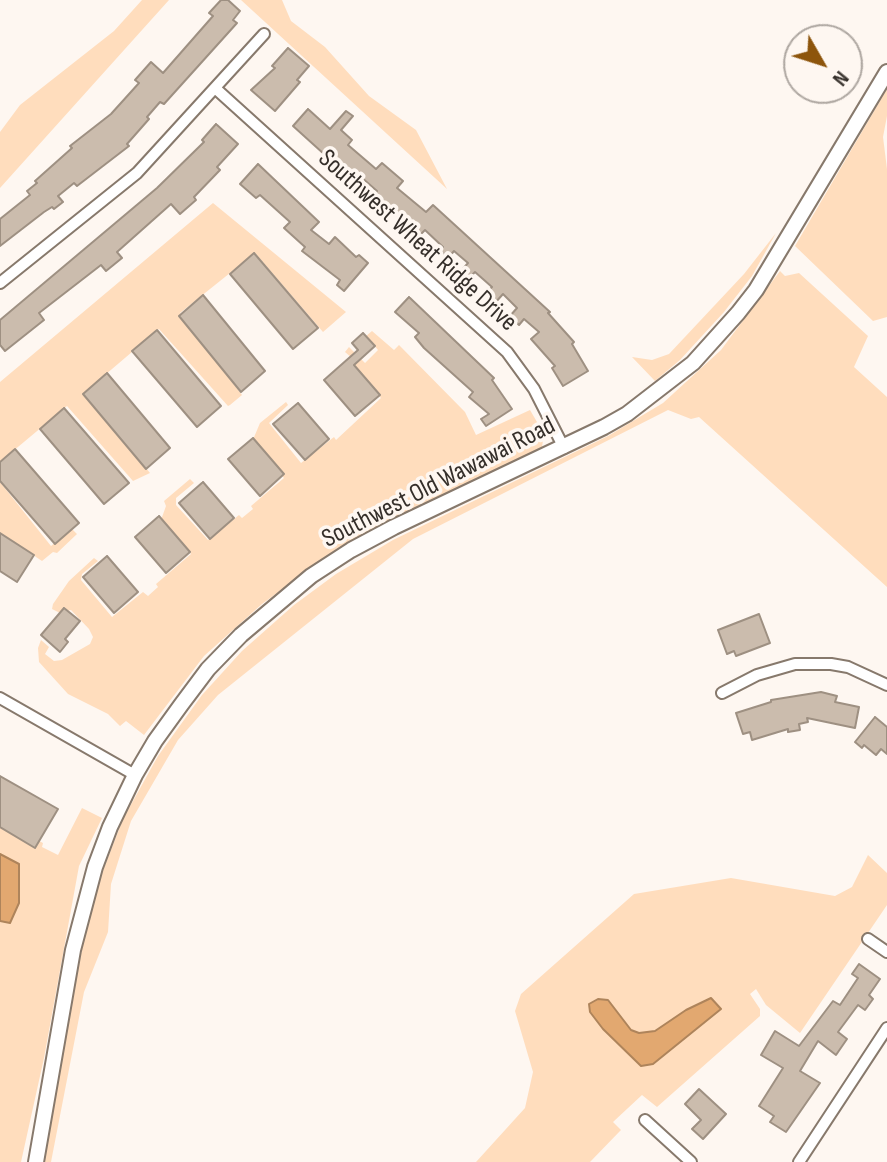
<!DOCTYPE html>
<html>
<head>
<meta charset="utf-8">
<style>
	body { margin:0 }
	#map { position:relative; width:887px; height:1162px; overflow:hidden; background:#fef7f1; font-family:"Sofia Sans Condensed",sans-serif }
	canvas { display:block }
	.north { position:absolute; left:783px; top:24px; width:80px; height:80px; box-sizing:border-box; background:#fef7f1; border:2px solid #aea7a1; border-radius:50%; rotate:129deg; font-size:22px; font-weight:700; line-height:32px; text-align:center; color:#352f2a }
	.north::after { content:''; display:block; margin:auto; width:28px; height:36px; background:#8d550c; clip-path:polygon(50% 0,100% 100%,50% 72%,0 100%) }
</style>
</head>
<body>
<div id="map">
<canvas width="887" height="1162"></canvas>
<div class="north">N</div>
</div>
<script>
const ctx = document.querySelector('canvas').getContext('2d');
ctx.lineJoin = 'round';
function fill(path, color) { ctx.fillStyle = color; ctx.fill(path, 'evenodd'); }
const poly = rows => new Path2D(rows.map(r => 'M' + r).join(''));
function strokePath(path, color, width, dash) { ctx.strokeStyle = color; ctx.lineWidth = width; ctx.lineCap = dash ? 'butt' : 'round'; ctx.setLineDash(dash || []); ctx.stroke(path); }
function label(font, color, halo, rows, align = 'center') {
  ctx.font = font + ' "Sofia Sans Condensed",sans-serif'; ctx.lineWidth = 7; ctx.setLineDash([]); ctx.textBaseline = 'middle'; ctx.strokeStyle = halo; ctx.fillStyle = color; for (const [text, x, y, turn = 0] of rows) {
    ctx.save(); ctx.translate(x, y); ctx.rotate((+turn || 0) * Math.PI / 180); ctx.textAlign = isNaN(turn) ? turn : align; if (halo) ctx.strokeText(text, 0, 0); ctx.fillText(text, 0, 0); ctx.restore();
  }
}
fill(poly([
	[142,0,169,0,0,188,0,132,20,105,114,31],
	[241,0,282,0,291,21,325,47,369,96,416,130,447,189],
	[887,89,887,116,883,137,887,169,887,317,873,321,795,246],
	[213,203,346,312,323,332,255,253,180,313,242,395,230,405,228,406,159,329,85,392,150,473,133,481,67,406,0,462,0,382],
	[776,233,752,276,724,312,680,360,655,381,632,357,652,360,669,354,744,274],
	[780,271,785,276,799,273,868,336,854,367,887,397,887,587,699,417,691,419,668,410,413,539,218,695,178,740,131,821,111,884,108,932,84,992,51,1162,44,1162,81,953,98,883,123,819,158,756,202,695,242,651,294,605,336,574,393,540,608,436,663,403,721,350],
	[372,331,394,350,399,345,465,412,476,435,530,410,544,434,542,447,336,550,262,604,204,656,144,735,126,721,120,726,108,714,68,694,39,662,38,648,41,640,49,647,45,654,54,661,62,660,90,644,93,637,89,629,71,610,60,613,52,609,53,604,69,581,94,558,98,561,82,574,81,580,112,617,143,592,148,596,158,587,156,584,191,554,161,520,166,506,164,501,190,479,194,483,176,498,176,505,208,540,239,515,242,518,253,509,251,506,284,478,252,442,260,423,286,402,288,405,269,423,301,463,334,437,336,440,381,398,351,364,352,358,345,352,349,347,365,363,378,350,366,336],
	[0,482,51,546,72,529,77,534,57,553,53,552,42,561,0,533],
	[82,808,102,818,79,866,44,1058,21,1162,0,1162,0,820,43,843,42,847,58,855],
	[868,855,887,873,887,905,800,1033,766,1005,756,989,750,994,760,1009,760,1016,657,1107,642,1095,613,1122,621,1130,590,1162,476,1162,525,1108,533,1072,515,1011,521,994,634,894,731,878,835,896,852,887],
	[711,998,642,1066,603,1029,590,1012,589,1004,608,1000,631,1030,639,1033,655,1031,686,1010]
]), '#ffddbd');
const water = poly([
	[0,854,19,864,19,903,10,923,0,921,0,854],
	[711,998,721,1009,653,1064,641,1066,603,1029,590,1012,589,1004,598,999,608,1000,631,1030,639,1033,655,1031,686,1010,711,998]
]);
fill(water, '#e2a870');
strokePath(water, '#ae845b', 2);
const building = poly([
	[221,0,228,0,240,11,233,20,237,23,164,104,160,102,147,117,149,119,127,144,129,146,77,186,74,183,58,196,63,202,54,209,52,207,44,212,0,246,0,219,30,195,27,191,37,183,35,181,72,148,70,146,111,114,139,83,135,80,151,62,163,73,213,16,209,13,221,0],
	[288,48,309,66,297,80,300,82,275,111,251,90,275,68,272,66,288,48],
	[308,109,330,129,346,111,353,116,341,130,352,140,348,145,376,169,382,163,403,181,397,188,426,212,433,205,550,312,548,313,574,342,572,344,588,371,563,386,552,368,555,366,531,339,539,332,524,319,519,325,510,316,517,308,503,294,495,303,485,294,492,287,475,272,468,279,460,272,468,263,454,251,448,258,440,250,443,247,425,230,418,237,412,228,372,197,377,191,361,177,356,183,293,126,308,109],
	[216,124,238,144,217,167,220,170,194,197,196,200,180,214,171,204,117,252,122,258,106,271,101,265,39,313,44,320,5,351,0,345,0,320,157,188,204,142,202,140,216,124],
	[258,164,319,222,311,230,329,244,335,237,356,257,359,255,368,263,344,291,337,285,340,280,302,251,305,247,284,228,290,222,260,195,256,198,240,184,258,164],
	[254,253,318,328,293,349,230,274,254,253],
	[203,295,265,371,241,392,179,316,203,295],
	[409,297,494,378,492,380,512,409,486,426,481,419,489,414,469,397,473,392,424,348,415,337,419,333,395,312,409,297],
	[157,330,221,406,197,427,132,351,157,330],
	[363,333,375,346,354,365,380,395,355,416,324,380,358,350,352,343,363,333],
	[107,373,170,448,146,469,83,394,107,373],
	[298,403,329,439,305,460,273,424,298,403],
	[64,408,129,483,104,504,40,429,64,408],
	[253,438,284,474,260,496,228,459,253,438],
	[15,449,79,523,55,544,0,481,0,462,15,449],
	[203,482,234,518,210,539,179,503,203,482],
	[159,516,190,552,166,573,135,537,159,516],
	[0,533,34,555,17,582,0,571,0,533],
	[107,556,138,592,114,613,83,577,107,556],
	[64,608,80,621,65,639,68,642,60,652,41,635,64,608],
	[759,614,770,643,736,656,734,651,727,654,718,630,759,614],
	[821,692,837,696,835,702,859,707,855,728,807,718,808,722,799,724,800,730,788,732,788,729,752,740,750,732,743,734,736,713,771,702,771,700,821,692],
	[875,717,887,727,887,754,881,749,876,755,864,745,862,748,855,742,875,717],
	[0,776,58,809,35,848,0,827,0,776],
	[859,964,880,979,869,995,873,999,865,1010,858,1005,838,1032,847,1039,836,1055,818,1041,800,1071,820,1083,786,1132,770,1122,774,1116,759,1106,783,1068,761,1055,775,1031,799,1046,833,1001,840,1005,858,978,852,974,859,964],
	[699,1089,726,1114,703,1139,692,1129,701,1120,685,1104,699,1089]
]);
fill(building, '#cbbcad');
strokePath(building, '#9e9082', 2);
const minor = poly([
	[215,88,507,352,534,389,564,448],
	[0,283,137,173,264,34],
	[722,693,757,675,795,664,831,664,848,667,887,685],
	[0,698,135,775],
	[868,939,887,952],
	[645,1120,691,1162],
	[799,1162,887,1028]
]);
const secondary = poly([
	[36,1162,73,950,95,867,110,827,135,775,155,741,181,705,208,669,241,635,311,576,351,550,394,527,604,427,627,414,693,363,738,313,756,290,887,72]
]);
strokePath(minor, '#87796c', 14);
strokePath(secondary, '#87796c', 18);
strokePath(minor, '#fff', 10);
strokePath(secondary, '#fff', 14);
label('26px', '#352f2a', '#fef7f1', [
	["Southwest Wheat Ridge Drive",417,241,42],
	["Southwest Old Wawawai Road",439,483,-27]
]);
</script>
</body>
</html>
